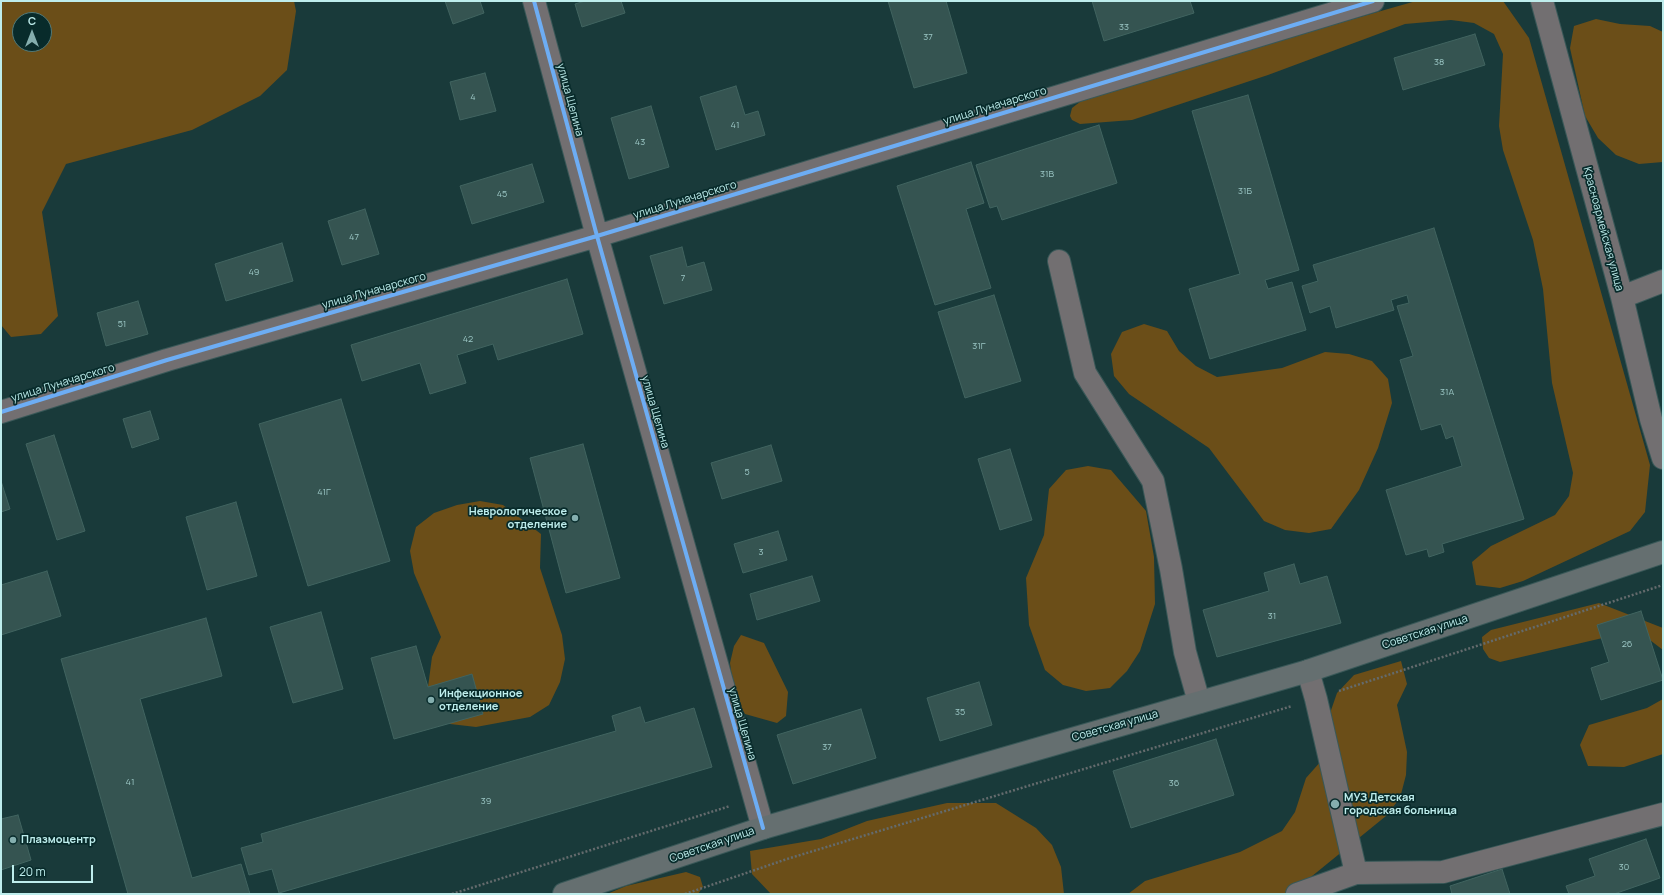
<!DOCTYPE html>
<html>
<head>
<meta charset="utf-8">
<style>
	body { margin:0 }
	#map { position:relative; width:1664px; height:895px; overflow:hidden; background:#193a3a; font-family:Manrope,sans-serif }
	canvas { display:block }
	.frame { position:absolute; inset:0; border:2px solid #beedec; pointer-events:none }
	.north { position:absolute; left:12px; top:12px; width:40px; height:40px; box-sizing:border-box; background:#082b2b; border:1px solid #517978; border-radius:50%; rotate:0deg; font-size:11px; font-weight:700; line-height:16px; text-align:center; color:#beedec }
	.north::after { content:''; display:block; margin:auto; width:14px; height:18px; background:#84aeae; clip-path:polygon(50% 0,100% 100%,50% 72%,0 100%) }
	.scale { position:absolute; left:12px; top:865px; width:81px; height:18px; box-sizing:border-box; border:2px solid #beedec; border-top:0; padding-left:5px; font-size:12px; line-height:14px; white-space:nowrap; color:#beedec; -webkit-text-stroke:3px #082b2b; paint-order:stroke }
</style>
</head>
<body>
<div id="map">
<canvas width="1664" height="895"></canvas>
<div class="frame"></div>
<div class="north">С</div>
<div class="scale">20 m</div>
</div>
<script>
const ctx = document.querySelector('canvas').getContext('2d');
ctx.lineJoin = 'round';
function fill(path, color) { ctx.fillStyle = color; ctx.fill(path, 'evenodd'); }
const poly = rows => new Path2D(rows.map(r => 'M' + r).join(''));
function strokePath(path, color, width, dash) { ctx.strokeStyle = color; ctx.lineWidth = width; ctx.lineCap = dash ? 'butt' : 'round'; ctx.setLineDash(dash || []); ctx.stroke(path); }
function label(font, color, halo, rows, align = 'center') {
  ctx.font = font + ' Manrope,sans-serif'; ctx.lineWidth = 3.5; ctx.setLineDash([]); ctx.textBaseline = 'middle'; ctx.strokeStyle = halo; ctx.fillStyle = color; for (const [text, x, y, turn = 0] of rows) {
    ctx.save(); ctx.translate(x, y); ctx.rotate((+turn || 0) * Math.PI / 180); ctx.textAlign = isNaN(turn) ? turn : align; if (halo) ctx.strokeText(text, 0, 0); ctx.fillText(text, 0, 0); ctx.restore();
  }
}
fill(poly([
	[1,1,294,1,296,11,287,70,260,96,192,130,66,164,42,212,58,316,41,334,11,337,1,325],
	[20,20,44,20,44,44,20,44],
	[1416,1,1503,1,1529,38,1650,465,1645,512,1630,531,1523,581,1500,588,1476,585,1472,562,1491,546,1555,515,1569,496,1573,473,1552,383,1543,289,1533,240,1503,150,1499,126,1503,54,1494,34,1474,23,1451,20,1405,24,1268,75,1132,120,1080,124,1072,120,1070,116,1072,108,1085,98,1101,91],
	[1596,19,1620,24,1650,26,1663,32,1663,162,1639,164,1616,155,1598,138,1585,116,1570,48,1574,26],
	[1144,324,1167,331,1179,351,1196,366,1217,377,1282,368,1325,352,1349,354,1372,361,1388,379,1392,403,1378,448,1359,490,1331,529,1309,533,1285,530,1264,521,1209,448,1129,394,1114,376,1111,354,1122,332],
	[1088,466,1111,470,1146,511,1154,557,1155,604,1140,651,1127,671,1110,688,1086,691,1063,685,1045,670,1029,625,1026,578,1044,535,1049,489,1066,470],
	[480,501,503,505,541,534,540,568,562,635,565,659,560,682,549,705,530,717,476,727,450,724,431,710,428,687,432,657,441,637,414,573,410,551,416,527,434,513,457,505],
	[1599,603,1663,628,1663,650,1646,637,1624,633,1500,662,1489,658,1483,649,1482,637,1491,630],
	[741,635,764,643,788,692,786,716,777,723,745,714,734,694,730,663,734,646],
	[1401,661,1407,684,1397,705,1407,752,1406,775,1400,798,1386,816,1290,894,1128,894,1145,881,1240,852,1282,831,1295,812,1306,778,1330,751,1329,716,1337,693,1354,675],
	[1663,699,1663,754,1624,767,1588,766,1580,745,1589,725,1647,708],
	[947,803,996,803,1036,828,1052,845,1061,867,1064,894,771,894,752,874,750,851,821,839,867,821],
	[686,872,700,877,703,887,698,894,607,894,626,886]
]), '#6b4e18');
const building = poly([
	[445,1,480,1,484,13,453,24,445,1],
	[585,1,621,1,625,13,582,27,575,4,585,1],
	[888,1,946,1,967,73,914,88,888,1],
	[1092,1,1190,1,1194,13,1104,41,1092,1],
	[1475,34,1485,65,1403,90,1394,58,1475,34],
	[485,73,496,111,460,120,450,82,485,73],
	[736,86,745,115,758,111,765,135,716,150,700,97,736,86],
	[1248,95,1299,270,1265,280,1268,289,1292,282,1306,330,1210,359,1189,289,1240,274,1192,111,1248,95],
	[651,106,669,167,629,179,611,118,651,106],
	[1099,125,1117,183,1002,220,997,206,990,208,976,165,1099,125],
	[971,162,984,203,966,209,991,288,935,305,897,186,971,162],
	[532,164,544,202,472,224,460,186,532,164],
	[365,209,379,254,342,265,328,221,365,209],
	[1434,228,1524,519,1442,544,1444,552,1429,557,1427,549,1406,555,1386,490,1462,466,1453,436,1446,439,1441,424,1421,430,1400,360,1413,356,1397,306,1409,303,1407,295,1391,300,1394,310,1336,328,1330,306,1310,313,1302,286,1318,281,1313,265,1434,228],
	[282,243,293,281,226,301,215,264,282,243],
	[682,247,687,267,704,262,712,290,664,304,650,256,682,247],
	[567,279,583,334,498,360,493,344,457,355,466,383,430,394,420,363,362,381,351,345,567,279],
	[994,295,1021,381,965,398,938,312,994,295],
	[138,301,148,334,106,346,97,313,138,301],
	[341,399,390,561,308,586,259,424,341,399],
	[150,411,159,439,132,448,123,419,150,411],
	[54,435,85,531,57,540,26,444,54,435],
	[583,444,620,578,566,593,530,458,583,444],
	[771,445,782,481,722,499,711,463,771,445],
	[1010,449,1032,520,1000,530,978,459,1010,449],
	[1,481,10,509,1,512,1,481],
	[236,502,257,576,207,590,186,517,236,502],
	[778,531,787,560,743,573,734,544,778,531],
	[1294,564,1300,584,1327,576,1341,623,1217,657,1203,610,1269,591,1264,573,1294,564],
	[47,571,61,616,1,635,1,585,47,571],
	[812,576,820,601,757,620,750,594,812,576],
	[1641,611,1663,680,1601,700,1591,668,1609,662,1597,625,1641,611],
	[321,612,343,689,293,703,270,627,321,612],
	[206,618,222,676,140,699,192,878,241,864,250,894,128,894,61,659,206,618],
	[416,646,428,687,472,674,483,714,394,739,371,658,416,646],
	[979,682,992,725,940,741,927,698,979,682],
	[640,707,645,723,694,708,712,767,279,893,272,869,249,875,241,848,263,842,261,834,616,731,612,716,640,707],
	[861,709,876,758,793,784,777,735,861,709],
	[1216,739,1234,795,1131,828,1113,771,1216,739],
	[18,815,31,860,1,870,1,819,18,815],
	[1646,839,1660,878,1614,894,1569,894,1566,886,1595,876,1589,859,1646,839],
	[1502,869,1510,894,1452,894,1450,886,1502,869]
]);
fill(building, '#355451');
strokePath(building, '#416460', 1);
const minor = poly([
	[534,1,597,236,763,828],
	[1542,1,1622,297,1651,419,1663,458],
	[1059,261,1085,373,1153,481,1171,569,1185,652,1199,702],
	[1622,297,1663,281],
	[1,412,167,360,597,236,1373,1],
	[1308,671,1316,699,1356,873,1443,872,1663,814],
	[1297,894,1356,873]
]);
const major = poly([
	[564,894,763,828,1308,671,1663,552]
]);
strokePath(minor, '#395858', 24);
strokePath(major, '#395858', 24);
strokePath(poly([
	[1339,691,1663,585],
	[452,894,730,806],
	[685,894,787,859,1292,706]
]), '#646b6d', 2.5, [2, 2]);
strokePath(minor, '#726f71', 22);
strokePath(major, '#656f70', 22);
strokePath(poly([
	[534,1,597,236,763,828],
	[1,412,167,360,597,236,1373,1]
]), '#6dadf4', 4);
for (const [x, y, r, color] of [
	[575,518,4,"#84aeae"],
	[431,700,4,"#84aeae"],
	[1335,804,5,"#84aeae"],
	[13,840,4,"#84aeae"]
]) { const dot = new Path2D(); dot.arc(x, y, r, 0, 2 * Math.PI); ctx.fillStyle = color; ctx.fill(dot); strokePath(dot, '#082b2b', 1.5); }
label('9px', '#9cc7c5', null, [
	["33",1124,27],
	["37",928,37],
	["38",1439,62],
	["4",473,97],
	["41",735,125],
	["43",640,142],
	["31В",1047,174],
	["31Б",1245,191],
	["45",502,194],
	["47",354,237],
	["49",254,272],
	["7",683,278],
	["51",122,324],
	["42",468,339],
	["31Г",979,346],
	["31А",1447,392],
	["5",747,472],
	["41Г",324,492],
	["3",761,552],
	["31",1272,616],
	["26",1627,644],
	["35",960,712],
	["37",827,747],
	["41",130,782],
	["36",1174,783],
	["39",486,801],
	["30",1624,867]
]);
label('11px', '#beedec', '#082b2b', [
	["улица Щепина",570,100,75],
	["улица Луначарского",995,106,-17],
	["улица Луначарского",685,200,-17],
	["Красноармейская улица",1603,229,75],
	["улица Луначарского",374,291,-16],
	["улица Луначарского",63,383,-17],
	["улица Щепина",655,412,74],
	["Советская улица",1425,632,-18],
	["улица Щепина",742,724,74],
	["Советская улица",1115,726,-16],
	["Советская улица",712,845,-19]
]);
label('bold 11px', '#beedec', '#082b2b', [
	["Неврологическое",567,512,"right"],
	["отделение",567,525,"right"],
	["Инфекционное",439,694],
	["отделение",439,707],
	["МУЗ Детская",1344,798],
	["городская больница",1344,811],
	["Плазмоцентр",21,840]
], 'left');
</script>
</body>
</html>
